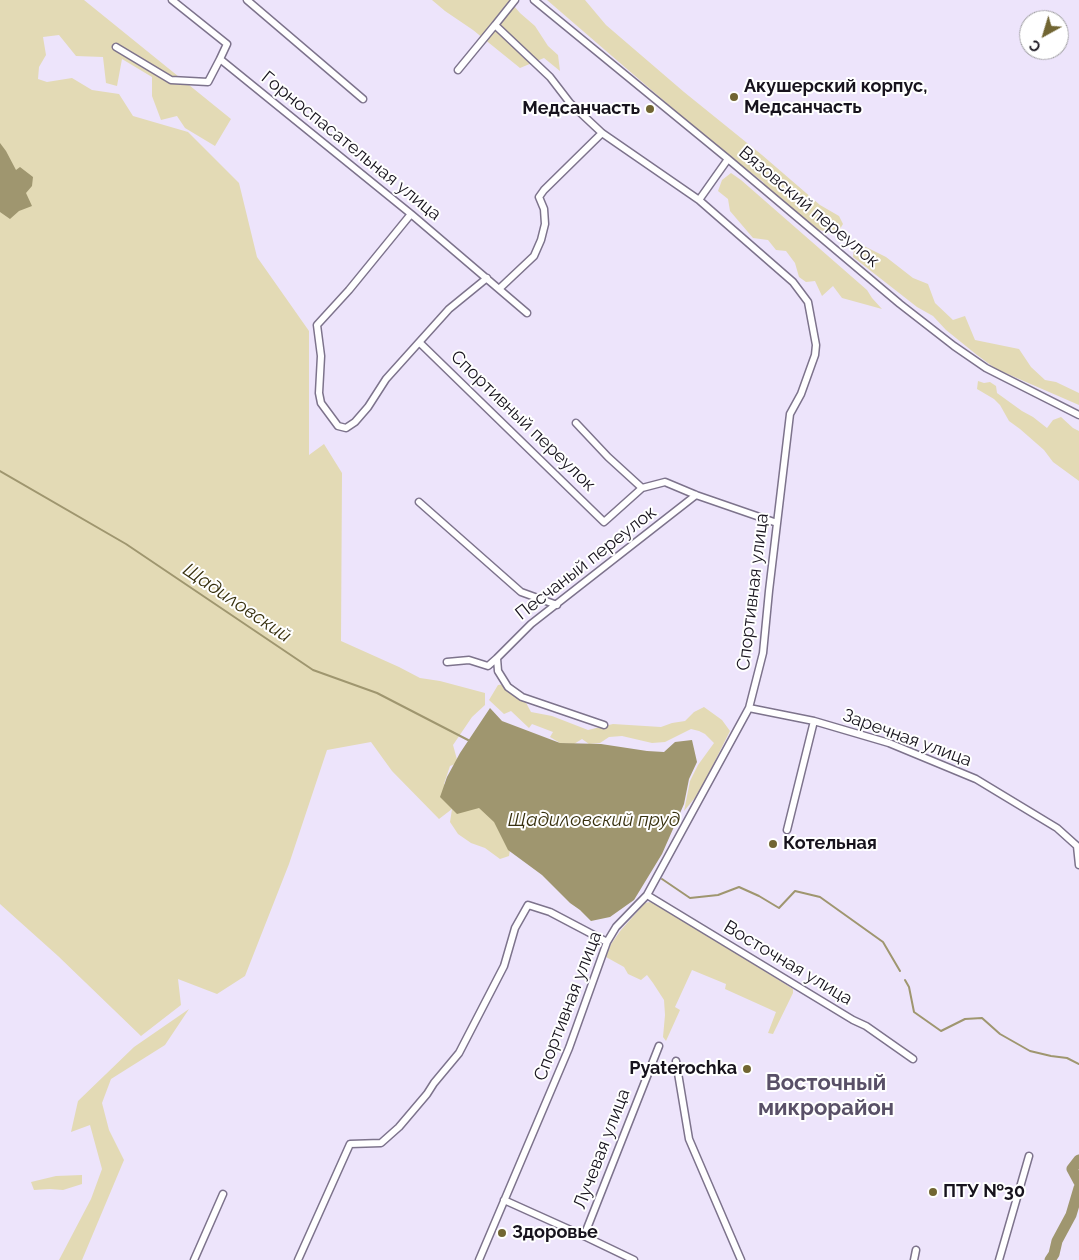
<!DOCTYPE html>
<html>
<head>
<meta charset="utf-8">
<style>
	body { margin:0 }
	#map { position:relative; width:1079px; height:1260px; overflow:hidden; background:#ede4fb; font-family:Raleway,sans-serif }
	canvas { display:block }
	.north { position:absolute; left:1019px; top:10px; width:50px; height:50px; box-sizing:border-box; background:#fff; border:1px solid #a2a1a5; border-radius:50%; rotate:219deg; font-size:14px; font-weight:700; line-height:20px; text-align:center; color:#17131d }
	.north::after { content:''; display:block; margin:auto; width:18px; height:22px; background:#716532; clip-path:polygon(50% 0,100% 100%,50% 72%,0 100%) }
</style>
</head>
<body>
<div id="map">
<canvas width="1079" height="1260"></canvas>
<div class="north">С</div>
</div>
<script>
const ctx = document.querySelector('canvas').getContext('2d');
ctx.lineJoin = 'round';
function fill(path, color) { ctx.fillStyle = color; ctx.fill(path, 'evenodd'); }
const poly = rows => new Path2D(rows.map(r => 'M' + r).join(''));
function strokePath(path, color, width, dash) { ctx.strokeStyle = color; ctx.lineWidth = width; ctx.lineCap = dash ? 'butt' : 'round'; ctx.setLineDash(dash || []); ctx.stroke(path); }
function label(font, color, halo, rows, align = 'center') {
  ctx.font = font + ' Raleway,sans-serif'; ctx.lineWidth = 4; ctx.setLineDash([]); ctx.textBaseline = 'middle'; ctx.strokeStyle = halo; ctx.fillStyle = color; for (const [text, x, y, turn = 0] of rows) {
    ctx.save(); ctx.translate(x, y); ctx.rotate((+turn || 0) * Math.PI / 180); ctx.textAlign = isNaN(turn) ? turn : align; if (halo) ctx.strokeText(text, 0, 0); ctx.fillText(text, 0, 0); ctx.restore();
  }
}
fill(poly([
	[0,0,84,0,231,119,215,146,185,128,177,116,161,120,152,96,152,77,122,59,117,86,106,83,103,57,76,56,59,35,43,37,46,55,39,67,38,79,47,82,72,78,92,90,119,94,133,116,188,132,239,183,257,257,309,331,309,455,324,444,342,473,341,641,399,667,420,678,440,681,485,693,485,705,472,717,453,745,458,763,450,766,444,784,472,799,512,837,509,856,500,859,485,848,471,843,458,834,450,822,452,809,439,819,392,771,371,742,327,750,289,864,245,976,217,994,178,979,181,1005,141,1036,58,956,0,904],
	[432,0,509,0,520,13,535,26,548,46,558,55,560,71,544,58,520,68,473,30,445,11],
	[547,0,585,0,606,25,684,92,762,155,820,205,839,216,843,224,837,234,819,230,768,190,763,182,714,144],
	[731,173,741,180,867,290,872,298,882,309,842,298,833,286,822,296,815,281,806,282,799,277,795,263,786,251,776,250,768,240,753,238,730,211,728,199,718,191,722,180],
	[862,245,886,257,913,278,928,284,935,303,953,320,965,316,975,340,1019,349,1031,367,1045,380,1056,382,1079,393,1079,405,996,369,977,355,946,330,933,316,917,307,853,257,854,249],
	[978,381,984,383,990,382,996,386,997,393,1022,411,1033,417,1047,428,1053,420,1061,417,1073,428,1079,431,1079,481,1053,462,1044,450,1020,429,1009,421,1000,405,994,399,977,389],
	[506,684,513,687,524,699,531,712,552,716,588,730,613,724,661,727,672,723,685,721,694,712,704,707,722,720,730,731,699,793,684,811,690,781,698,765,714,743,705,734,699,731,691,729,665,742,652,743,622,736,609,737,600,743,589,744,582,739,574,744,560,743,550,737,553,732,532,724,529,728,511,711,504,714,489,700,498,685],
	[650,902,656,904,698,929,793,989,793,993,773,1034,768,1033,776,1012,725,989,726,984,692,970,675,1007,680,1010,666,1041,663,1037,665,1015,664,1000,653,983,647,975,641,980,628,974,624,967,606,957,611,944,621,930,645,903],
	[189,1009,165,1045,111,1079,102,1103,109,1130,124,1160,82,1260,59,1260,91,1199,102,1169,90,1125,71,1132,78,1101,134,1047],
	[82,1175,82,1184,63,1190,50,1189,34,1190,31,1182,56,1176]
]), '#e3dab5');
fill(poly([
	[0,143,6,151,16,170,20,167,33,177,32,186,26,193,32,206,19,211,10,219,0,212],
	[490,708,502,721,560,743,601,744,647,751,664,752,675,742,692,740,697,762,689,779,684,804,662,854,634,900,610,917,591,921,580,910,570,903,542,875,508,850,494,822,479,808,457,814,440,797,447,777,460,753]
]), '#9f966f');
strokePath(poly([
	[0,471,126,544,313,670,377,693,468,740],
	[662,879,690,898,718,895,739,887,759,896,779,908,795,891,820,897,883,942,900,971],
	[905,980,909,987,914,1012,941,1031,965,1019,982,1018,1000,1034,1030,1051,1051,1056,1067,1058,1079,1064]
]), '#9f966f', 2);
strokePath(poly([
	[1079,1160,1072,1169,1079,1182],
	[1050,1260,1054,1254,1057,1241,1071,1215,1079,1188]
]), '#9f966f', 11);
const minor = poly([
	[172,0,227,44,220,59,411,214,527,313],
	[247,0,363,99],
	[515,0,495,25,550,77,570,103,602,133,699,200],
	[534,0,728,159,900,304,954,346,986,368,1079,415],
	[116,47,171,80,208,82,220,59],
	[458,70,495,25],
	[411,214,349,290,317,325,321,356,319,393,321,403,338,426,346,428,355,422,368,407,386,379,449,309,487,278],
	[499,289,534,256,541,240,545,224,544,209,539,197,544,190,602,133],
	[420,343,604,522,642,488,665,482,696,495,777,523],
	[576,423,608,457,642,488],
	[419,502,521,592,557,605],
	[497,658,531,624,696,495],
	[447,662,469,660,488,666,497,658,498,671,508,687,522,697,604,725],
	[749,708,814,721,889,743,976,779,1057,828,1077,846,1079,865],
	[787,830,814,721],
	[647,895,853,1020,866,1026,913,1059],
	[676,1061,689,1139,741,1260],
	[504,1200,584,1236,634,1260],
	[584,1236,659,1046],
	[194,1260,223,1194],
	[298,1260,350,1144,381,1143,399,1127,427,1094,434,1083,459,1053,504,966,515,928,528,905,550,912,607,942],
	[479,1260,569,1048,607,942,616,927,647,895,749,708,763,653,769,591,790,414,801,394,815,355,816,345,808,302,793,282,699,200,728,159],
	[914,1260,916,1250],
	[999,1260,1029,1156]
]);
strokePath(minor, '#7d738c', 9);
strokePath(minor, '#fff', 6);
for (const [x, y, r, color] of [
	[734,97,5,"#716532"],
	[650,109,5,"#716532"],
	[773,844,5,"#716532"],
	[747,1069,5,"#716532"],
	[933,1192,5,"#716532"],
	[502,1233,5,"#716532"]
]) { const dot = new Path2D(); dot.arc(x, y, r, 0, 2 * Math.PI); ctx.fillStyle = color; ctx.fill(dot); strokePath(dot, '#fff', 2); }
label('bold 18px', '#17131d', '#fff', [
	["Акушерский корпус,",744,87],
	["Медсанчасть",744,108],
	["Медсанчасть",640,109,"right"],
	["Котельная",783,844],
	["Pyaterochka",737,1069,"right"],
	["ПТУ №30",943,1192],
	["Здоровье",512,1233]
], 'left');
label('18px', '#17131d', '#fff', [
	["Горноспасательная улица",351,146,39],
	["Вязовский переулок",809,207,40],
	["Спортивный переулок",523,421,44],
	["Песчаный переулок",586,563,-38],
	["Спортивная улица",753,592,-83],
	["Заречная улица",907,738,20],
	["Восточная улица",788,963,31],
	["Спортивная улица",568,1006,-69],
	["Лучевая улица",602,1149,-69]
]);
label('italic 19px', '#37300e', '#fff', [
	["Щадиловский",237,603,34],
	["Щадиловский пруд",594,820]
]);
label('bold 22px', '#595067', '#fff', [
	["Восточный",826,1083],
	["микрорайон",826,1108]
]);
</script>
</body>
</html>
